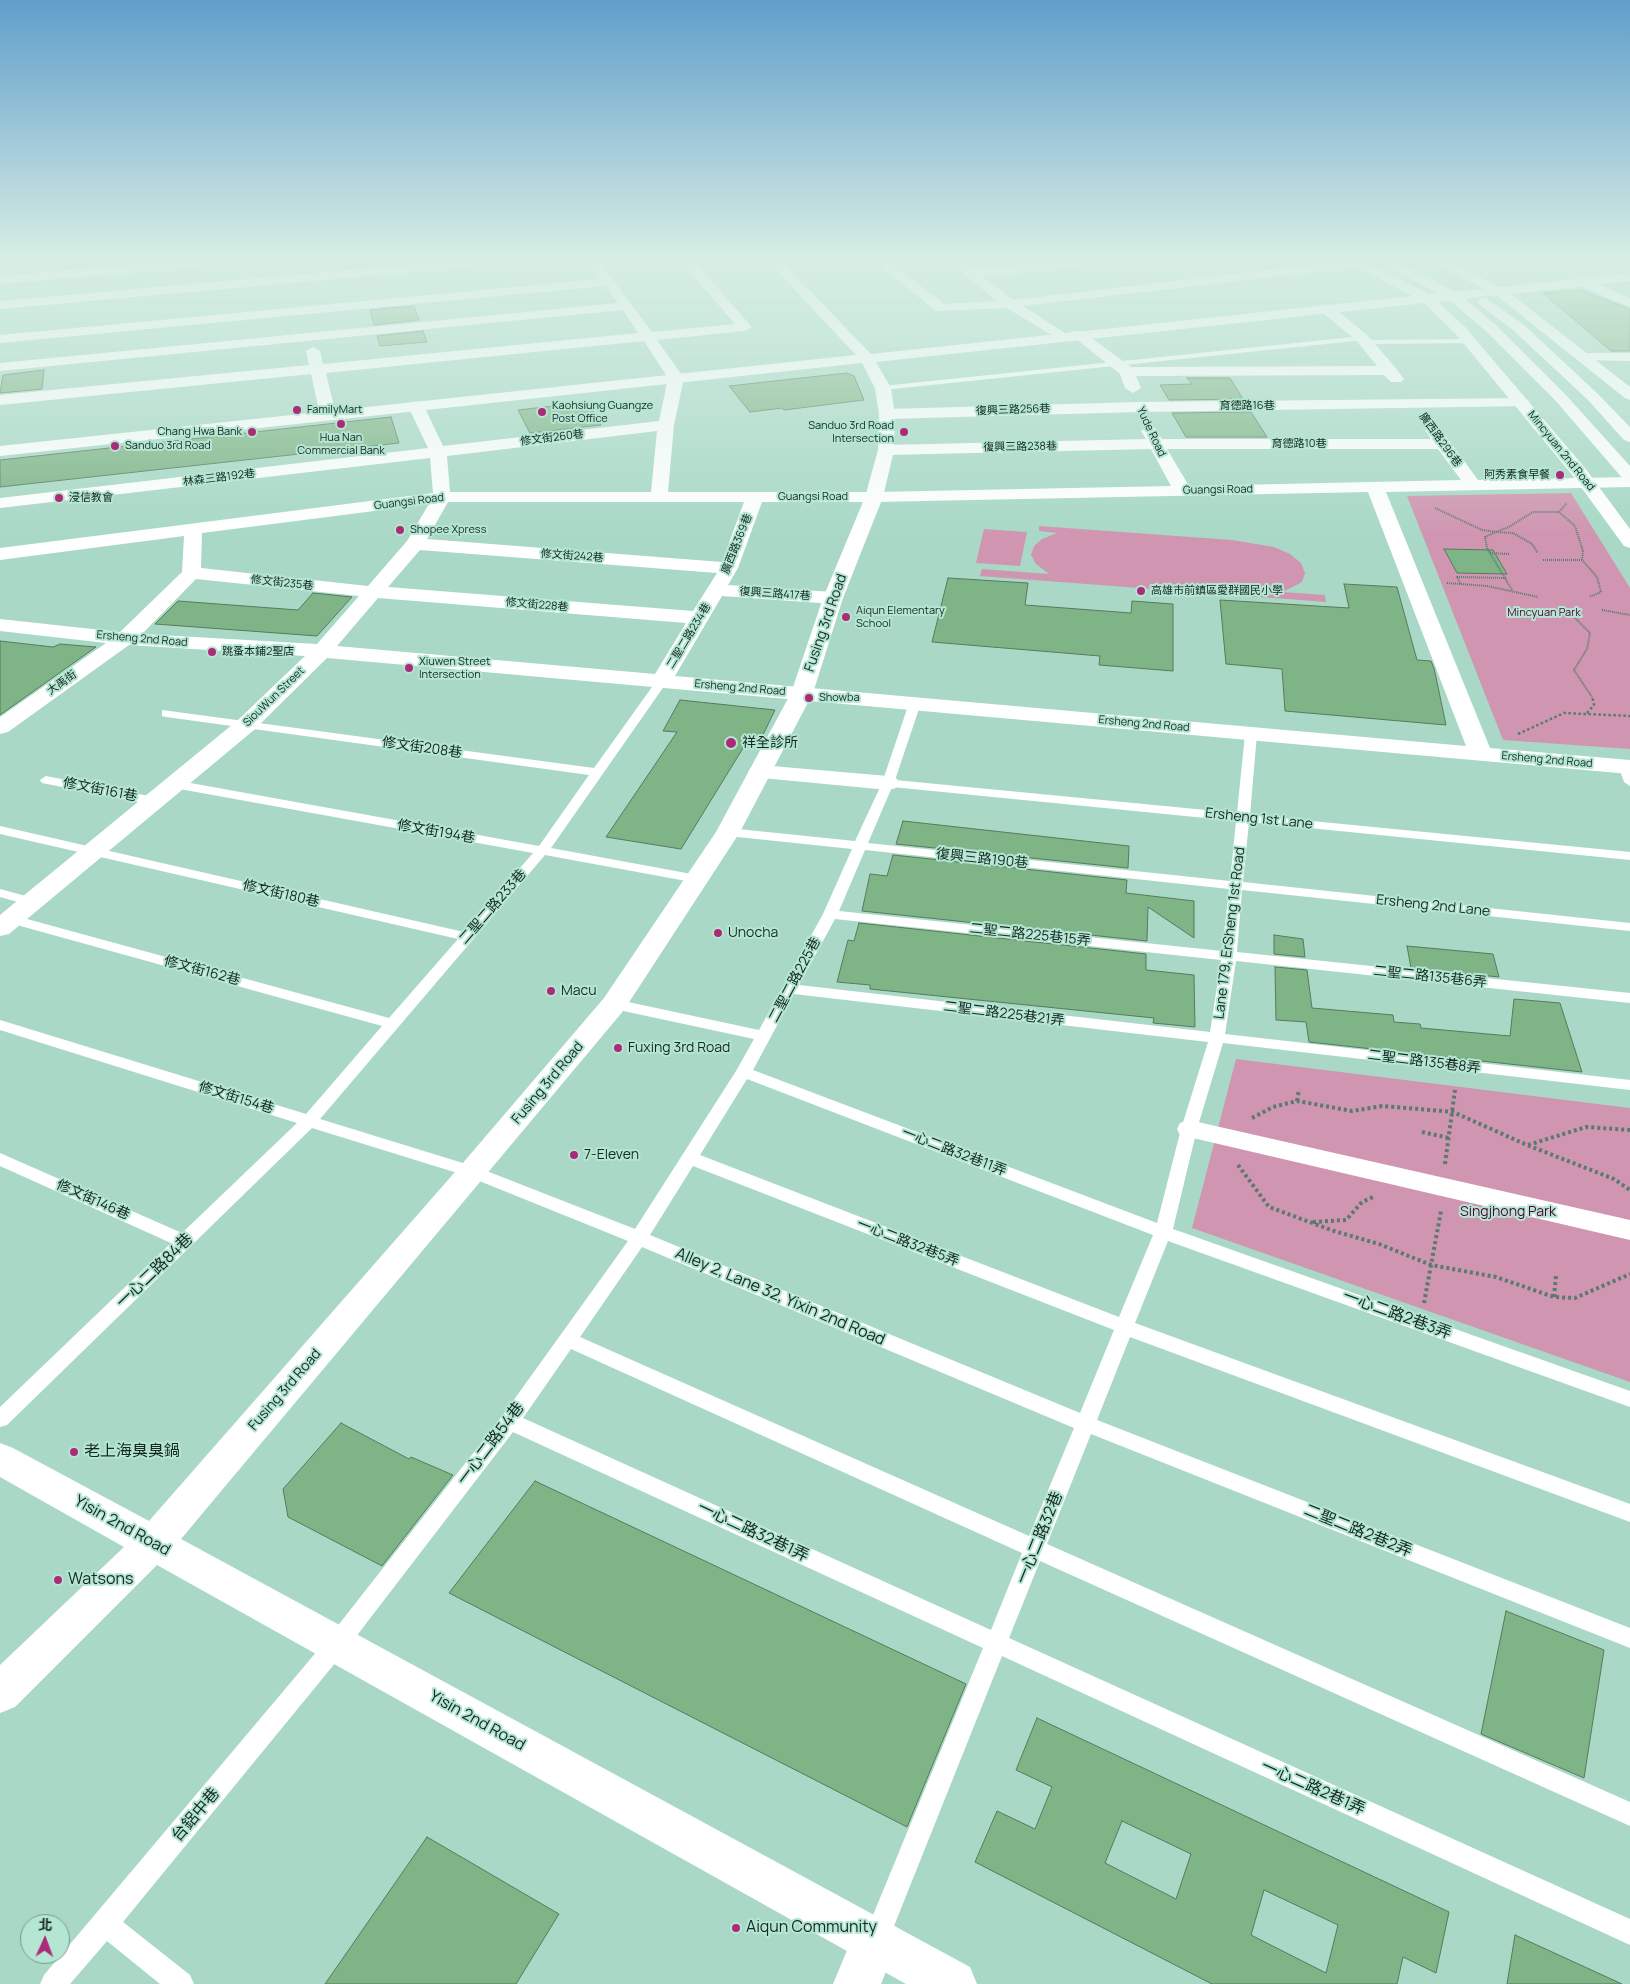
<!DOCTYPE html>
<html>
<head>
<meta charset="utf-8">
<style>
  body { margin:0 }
  #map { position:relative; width:1630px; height:1984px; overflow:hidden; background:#a9d9c6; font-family:Manrope,"Noto Sans TC",sans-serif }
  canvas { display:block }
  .north { position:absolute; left:20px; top:1914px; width:50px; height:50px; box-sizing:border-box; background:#b5e6d3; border:1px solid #759a8c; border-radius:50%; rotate:2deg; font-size:14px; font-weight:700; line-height:20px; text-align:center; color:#152821 }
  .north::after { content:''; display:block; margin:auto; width:18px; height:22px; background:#ac2b78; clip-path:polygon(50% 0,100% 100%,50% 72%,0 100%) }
</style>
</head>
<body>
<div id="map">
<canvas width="1630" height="1984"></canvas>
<div class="north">北</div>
</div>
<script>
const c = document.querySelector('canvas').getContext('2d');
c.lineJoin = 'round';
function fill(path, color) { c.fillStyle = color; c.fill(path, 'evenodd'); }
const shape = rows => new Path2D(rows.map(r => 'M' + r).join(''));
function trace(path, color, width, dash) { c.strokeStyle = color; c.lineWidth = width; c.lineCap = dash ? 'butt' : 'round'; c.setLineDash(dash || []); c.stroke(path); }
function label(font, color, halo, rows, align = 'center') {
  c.font = font + ' Manrope,"Noto Sans TC",sans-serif'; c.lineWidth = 4; c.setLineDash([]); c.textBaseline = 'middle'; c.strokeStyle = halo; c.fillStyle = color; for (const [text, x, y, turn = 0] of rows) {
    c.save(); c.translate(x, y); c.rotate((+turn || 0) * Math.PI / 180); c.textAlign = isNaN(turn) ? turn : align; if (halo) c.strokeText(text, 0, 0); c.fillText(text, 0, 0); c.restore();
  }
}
fill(shape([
  [1571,493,1630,588,1630,749,1503,740,1407,496],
  [1039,526,1232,540,1274,547,1290,554,1301,563,1305,573,1302,582,1283,592,1325,595,1326,602,980,576,982,569,1049,574,1036,564,1031,555,1034,546,1042,539,1057,533,1039,531],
  [984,529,1027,532,1020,566,976,563],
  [1236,1059,1630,1108,1630,1382,1192,1228]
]), '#d095b1');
const building = shape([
  [1580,290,1630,309,1630,351,1611,351,1543,293,1580,290],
  [414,306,419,320,374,325,370,310,414,306],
  [423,331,427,342,380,346,377,336,423,331],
  [44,370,42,389,0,393,3,375,44,370],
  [847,373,854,376,864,400,784,410,782,408,750,412,729,386,847,373],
  [1187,378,1230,378,1243,399,1169,400,1160,385,1192,384,1187,378],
  [588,402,601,425,530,433,518,410,588,402],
  [1251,412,1267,437,1186,437,1172,413,1251,412],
  [391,417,399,443,0,487,0,460,391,417],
  [1444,549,1493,550,1507,574,1457,573,1444,549],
  [948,578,1028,583,1025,605,1131,613,1132,601,1173,604,1173,671,1099,665,1100,656,932,642,948,578],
  [1344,584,1397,587,1417,660,1431,661,1434,668,1446,725,1285,711,1282,669,1226,664,1220,600,1349,608,1344,584],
  [313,593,352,597,317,636,155,624,178,601,298,610,313,593],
  [0,641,53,647,60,644,96,647,0,715,0,641],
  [680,700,775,710,760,741,748,740,681,849,606,837,677,732,663,731,680,700],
  [903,821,1129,846,1128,868,896,844,903,821],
  [893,855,1127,880,1126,893,1194,901,1194,938,1148,907,1147,941,862,911,870,874,887,876,893,855],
  [859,923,1146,954,1146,970,1194,975,1195,1027,1153,1023,1154,1018,870,989,870,985,837,982,848,940,854,941,859,923],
  [1274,935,1303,939,1305,957,1274,954,1274,935],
  [1407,946,1493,954,1499,977,1411,968,1407,946],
  [1275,967,1307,970,1312,1008,1393,1015,1394,1022,1420,1024,1421,1028,1510,1036,1514,999,1560,1003,1582,1072,1309,1042,1306,1022,1276,1020,1275,967],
  [341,1423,409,1459,411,1457,453,1475,382,1566,288,1517,283,1489,341,1423],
  [535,1481,966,1684,907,1827,449,1593,535,1481],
  [1506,1611,1604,1650,1584,1778,1481,1734,1506,1611],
  [1037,1718,1449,1912,1436,1973,1403,1957,1397,1984,1212,1984,975,1862,997,1811,1035,1829,1052,1787,1016,1770,1037,1718],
  [1122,1821,1191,1854,1176,1899,1105,1863,1122,1821],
  [1264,1890,1338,1925,1326,1973,1251,1935,1264,1890],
  [427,1837,559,1914,516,1984,325,1984,427,1837],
  [1515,1935,1622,1984,1507,1984,1515,1935]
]);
fill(building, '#7eb486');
trace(building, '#59795d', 1);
trace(shape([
  [1435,508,1482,530,1496,532,1509,527,1533,512,1559,512,1575,526,1583,551,1582,560,1597,577,1601,592,1589,597],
  [1559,512,1567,503],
  [1490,553,1509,554],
  [1543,560,1582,560],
  [1447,583,1487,586,1538,597],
  [1461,584,1457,577,1506,578],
  [1512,590,1487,548,1485,537,1496,532,1513,533,1532,544,1538,553],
  [1602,610,1630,615],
  [1575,618,1590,633,1587,649,1574,670,1592,697]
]), '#5a7a6e', 2, [1, 1]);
trace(shape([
  [1587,713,1594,705,1592,696],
  [1518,734,1564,713,1630,716]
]), '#5a7a6e', 2.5, [2.5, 2.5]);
trace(shape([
  [1297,1101,1299,1089],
  [1252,1118,1273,1107,1297,1101,1352,1111,1382,1106,1453,1112,1527,1145,1614,1179,1630,1190],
  [1422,1132,1449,1138],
  [1528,1145,1586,1127,1630,1130],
  [1445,1164,1455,1090],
  [1238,1165,1269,1207,1334,1231,1379,1244,1431,1265,1496,1277,1554,1297,1575,1298,1630,1274],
  [1313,1222,1346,1220,1362,1202,1373,1197],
  [1554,1297,1556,1275],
  [1424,1303,1441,1211]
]), '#5a7a6e', 4, [3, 3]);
fill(shape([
  [1362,336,1366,338,1365,340,883,390,879,388,883,386,1362,336],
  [1470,339,1474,341,1473,343,1365,344,1361,342,1365,340,1470,339],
  [661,679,667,682,551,848,697,875,702,876,704,879,702,882,697,883,545,855,320,1119,479,1168,635,1229,736,1071,754,1039,614,1009,606,1004,614,999,759,1030,823,914,852,849,728,836,721,832,728,828,855,841,882,783,909,703,915,699,921,703,895,780,1237,813,1245,734,1251,730,1257,734,1250,815,1630,852,1630,860,1249,822,1243,882,1630,923,1630,931,1242,890,1237,952,1630,993,1630,1003,1236,961,1225,1034,1630,1080,1630,1090,1223,1043,1197,1129,1173,1229,1630,1391,1630,1407,1168,1241,1135,1323,1630,1504,1630,1522,1130,1337,1097,1420,1630,1628,1630,1648,1091,1434,1047,1544,1630,1802,1630,1826,1040,1561,1009,1638,1630,1919,1630,1945,1002,1656,886,1946,877,1950,868,1946,864,1937,983,1648,513,1432,345,1651,123,1922,190,1975,194,1984,160,1984,107,1941,70,1984,40,1984,44,1975,329,1637,503,1415,628,1241,467,1176,312,1128,7,1425,0,1427,0,1407,171,1243,0,1166,0,1153,182,1233,297,1123,0,1030,0,1020,306,1114,382,1026,6,922,4,919,6,916,16,916,389,1018,458,939,0,834,0,826,464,932,533,853,174,788,168,784,174,780,539,846,589,775,166,717,162,716,162,710,594,768,657,680,661,679],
  [892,787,1236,821,1230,881,868,843,892,787],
  [865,850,1229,889,1222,951,839,911,865,850],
  [835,919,1221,960,1210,1032,799,985,835,919],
  [794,994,1208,1042,1181,1129,1157,1223,753,1070,794,994],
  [747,1079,1153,1235,1119,1317,700,1155,747,1079],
  [693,1166,1114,1330,1080,1413,650,1235,693,1166],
  [642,1247,1074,1428,1029,1536,580,1337,642,1247],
  [571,1349,1022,1553,991,1630,523,1418,571,1349],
  [1625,763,1630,765,1630,786,1624,782,1619,767,1625,763],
  [46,776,154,797,160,801,154,805,42,783,40,780,46,776],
  [0,889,37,899,39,902,32,906,0,897,0,889]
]), '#fff');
fill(shape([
  [1189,1120,1630,1220,1630,1240,1180,1135,1177,1129,1180,1123,1189,1120]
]), '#fff');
fill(shape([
  [190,260,239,260,233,264,0,284,0,276,190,260],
  [462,260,510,260,504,264,0,309,0,301,462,260],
  [586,260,598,260,652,332,735,324,680,260,693,260,752,327,745,331,657,340,684,378,674,425,668,492,874,492,1171,486,1151,449,886,455,880,454,878,450,880,446,886,445,1146,439,1141,431,1149,426,1155,428,1162,439,1431,439,1425,430,1433,425,1439,427,1478,480,1630,477,1630,487,1386,492,1490,748,1630,760,1630,774,327,658,254,730,9,934,0,936,0,915,238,720,305,656,129,645,8,732,0,734,0,717,106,643,0,631,0,619,120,632,182,572,184,536,0,560,0,548,433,493,430,458,0,508,0,498,428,448,408,406,416,401,424,406,443,446,659,421,668,378,644,341,326,373,336,415,328,420,320,415,311,374,0,405,0,395,309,365,306,351,313,347,320,351,323,364,638,333,623,310,0,371,0,363,618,303,605,286,0,343,0,335,600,279,586,260],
  [657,431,651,492,450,492,447,456,657,431],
  [1167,449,1438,449,1461,480,1189,486,1167,449],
  [1368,492,1466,746,675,676,722,596,833,604,840,602,843,598,840,594,833,592,728,585,738,568,762,502,874,502,1368,492],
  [448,502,744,502,722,562,427,539,448,502],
  [429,504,407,541,368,586,201,568,202,533,429,504],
  [420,550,717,573,693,611,388,587,420,550],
  [196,579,359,596,317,644,142,634,196,579],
  [378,598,686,623,655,674,337,646,378,598],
  [873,260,887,260,944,304,997,301,947,260,961,260,973,269,1070,260,1116,260,1110,264,982,276,1013,300,1352,260,1361,260,1364,263,1358,267,1023,306,1065,333,1067,336,1065,339,1060,340,1007,308,936,311,873,260],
  [1582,278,1630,298,1630,307,1577,285,1575,282,1582,278],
  [1327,305,1332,306,1367,335,1395,367,1404,379,1401,382,1391,382,1384,375,1136,376,1141,388,1133,393,1125,388,1120,374,1070,334,1072,331,1082,331,1131,367,1377,366,1357,341,1322,312,1320,309,1322,306,1327,305],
  [1584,353,1630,353,1630,361,1579,360,1577,357,1579,354,1584,353],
  [1522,398,1528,400,1530,403,1528,406,1139,412,887,419,879,414,887,409,1139,402,1522,398],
  [760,765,888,776,896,778,900,783,896,788,888,790,752,777,748,772,752,767,760,765],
  [875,1918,892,1924,898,1941,881,1984,833,1984,858,1924,875,1918]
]), '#fff');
fill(shape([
  [767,260,780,260,871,354,1412,296,1346,260,1362,260,1429,294,1484,289,1428,260,1444,260,1501,287,1630,273,1630,281,1511,294,1630,387,1630,400,1625,398,1496,295,1438,302,1465,327,1585,468,1630,529,1630,548,1624,546,1573,476,1455,333,1424,303,876,362,891,388,895,414,894,450,883,497,843,598,813,693,740,832,624,1010,181,1539,970,1967,977,1984,906,1984,157,1565,15,1707,0,1713,0,1665,124,1547,0,1477,0,1443,13,1448,149,1521,462,1164,604,998,716,832,791,693,823,598,865,497,878,450,879,414,875,388,862,363,0,456,0,446,856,355,767,260]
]), '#fff');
fill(shape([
  [1377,260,1393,260,1458,293,1497,326,1565,394,1630,466,1630,481,1624,480,1555,400,1487,332,1448,299,1377,260],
  [1485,298,1523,324,1598,394,1630,427,1630,442,1624,440,1588,400,1513,330,1480,305,1478,302,1480,299,1485,298]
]), '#fff');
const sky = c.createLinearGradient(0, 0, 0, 538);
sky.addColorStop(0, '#609eca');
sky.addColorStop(0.48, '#d8eee5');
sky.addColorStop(1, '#d8eee500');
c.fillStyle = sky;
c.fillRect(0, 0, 1630, 538);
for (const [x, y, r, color] of [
  [297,410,5,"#ac2b78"],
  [542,412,5,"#ac2b78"],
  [341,424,5,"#ac2b78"],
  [252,432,5,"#ac2b78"],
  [904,432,5,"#ac2b78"],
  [115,446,5,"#ac2b78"],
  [1560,475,5,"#ac2b78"],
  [59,498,5,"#ac2b78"],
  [400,530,5,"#ac2b78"],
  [1141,591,5,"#ac2b78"],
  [846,617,5,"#ac2b78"],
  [212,652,5,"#ac2b78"],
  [409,668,5,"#ac2b78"],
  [809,698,5,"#ac2b78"],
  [731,743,6,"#ac2b78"],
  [718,933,5,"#ac2b78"],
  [551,991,5,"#ac2b78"],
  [618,1048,5,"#ac2b78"],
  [574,1155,5,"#ac2b78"],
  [74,1452,5,"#ac2b78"],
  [58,1580,5,"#ac2b78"],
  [736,1928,5,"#ac2b78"]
]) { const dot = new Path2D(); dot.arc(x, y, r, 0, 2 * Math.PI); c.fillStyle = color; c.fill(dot); trace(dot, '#b5e6d3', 2); }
label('11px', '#152821', '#b5e6d3', [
  ["Kaohsiung Guangze",552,406],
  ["Post Office",552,419],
  ["FamilyMart",307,410],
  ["Sanduo 3rd Road",894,426,"right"],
  ["Intersection",894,439,"right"],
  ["Chang Hwa Bank",242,432,"right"],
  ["Hua Nan",341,438,"center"],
  ["Commercial Bank",341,451,"center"],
  ["Sanduo 3rd Road",125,446],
  ["阿秀素食早餐",1550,475,"right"],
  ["浸信教會",69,498],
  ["Shopee Xpress",410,530],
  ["高雄市前鎮區愛群國民小學",1151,591],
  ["Aiqun Elementary",856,611],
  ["School",856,624],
  ["跳蚤本鋪2聖店",222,652],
  ["Xiuwen Street",419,662],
  ["Intersection",419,675],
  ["Showba",819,698]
], 'left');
label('11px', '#152821', '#b5e6d3', [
  ["育德路16巷",1247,406],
  ["復興三路256巷",1013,410,-2],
  ["Yude Road",1151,432,65],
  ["修文街260巷",552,438,-7],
  ["廣西路296巷",1440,440,54],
  ["育德路10巷",1299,444],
  ["復興三路238巷",1020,447,-1],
  ["Mincyuan 2nd Road",1561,451,51],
  ["林森三路192巷",219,478,-7],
  ["Guangsi Road",1218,490,-1],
  ["Guangsi Road",813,497],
  ["Guangsi Road",409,502,-7],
  ["廣西路369巷",737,544,-68],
  ["修文街242巷",572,556,4],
  ["修文街235巷",282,583,6],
  ["復興三路417巷",775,594,4],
  ["修文街228巷",537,605,5],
  ["二聖二路234巷",689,636,-59],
  ["Ersheng 2nd Road",142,639,5],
  ["大禹街",62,683,-35],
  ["Ersheng 2nd Road",740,688,5],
  ["SiouWun Street",274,697,-44],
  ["Ersheng 2nd Road",1144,724,5],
  ["Ersheng 2nd Road",1547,760,5]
]);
label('11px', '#520535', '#b5e6d3', [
  ["Mincyuan Park",1544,613]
]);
label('14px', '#152821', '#b5e6d3', [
  ["Fusing 3rd Road",826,623,-71],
  ["修文街208巷",422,748,8],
  ["修文街161巷",100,790,11],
  ["Ersheng 1st Lane",1259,819,6],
  ["修文街194巷",436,832,10],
  ["復興三路190巷",982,859,6],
  ["修文街180巷",281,894,13],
  ["Ersheng 2nd Lane",1433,906,6],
  ["二聖二路233巷",493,907,-49],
  ["Lane 179, ErSheng 1st Road",1230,933,-83],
  ["二聖二路225巷15弄",1030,935,6],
  ["修文街162巷",202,971,15],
  ["二聖二路135巷6弄",1430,977,6],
  ["二聖二路225巷",795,980,-62],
  ["二聖二路225巷21弄",1004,1014,7],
  ["二聖二路135巷8弄",1424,1062,7],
  ["Fusing 3rd Road",548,1083,-50],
  ["修文街154巷",236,1098,17],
  ["一心二路32巷11弄",954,1152,21],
  ["修文街146巷",93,1200,24],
  ["一心二路32巷5弄",908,1243,21],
  ["Fusing 3rd Road",285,1390,-49]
]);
label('14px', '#152821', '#b5e6d3', [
  ["祥全診所",742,743],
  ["Unocha",728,933],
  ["Macu",561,991],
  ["Fuxing 3rd Road",628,1048],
  ["7-Eleven",584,1155]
], 'left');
label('14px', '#520535', '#b5e6d3', [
  ["Singjhong Park",1508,1212]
]);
label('16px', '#152821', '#b5e6d3', [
  ["一心二路84巷",155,1271,-44],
  ["Alley 2, Lane 32, Yixin 2nd Road",780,1297,23],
  ["一心二路2巷3弄",1397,1315,20],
  ["一心二路54巷",491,1444,-53],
  ["Yisin 2nd Road",122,1526,29],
  ["二聖二路2巷2弄",1358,1531,22],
  ["一心二路32巷1弄",753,1532,25],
  ["一心二路32巷",1040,1538,-68],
  ["Yisin 2nd Road",477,1721,29],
  ["一心二路2巷1弄",1313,1788,24],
  ["台鋁中巷",196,1815,-50]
]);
label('16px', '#152821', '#b5e6d3', [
  ["老上海臭臭鍋",84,1452],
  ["Watsons",68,1580],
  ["Aiqun Community",746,1928]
], 'left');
</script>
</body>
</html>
